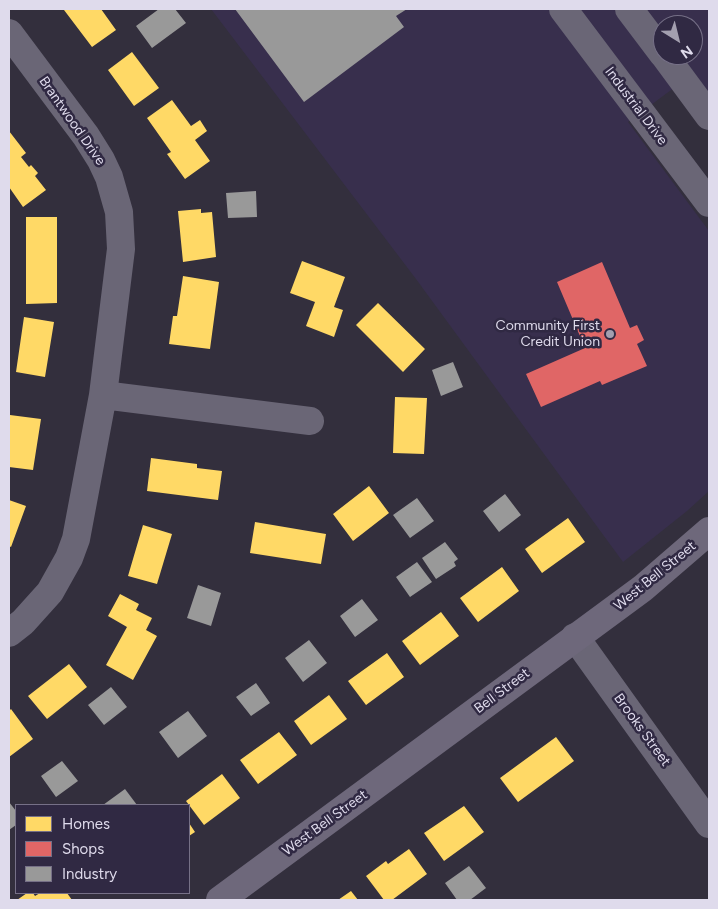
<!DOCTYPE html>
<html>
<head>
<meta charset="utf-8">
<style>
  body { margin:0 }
  #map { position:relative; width:718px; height:909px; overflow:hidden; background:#332f3d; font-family:Figtree,sans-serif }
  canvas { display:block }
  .frame { position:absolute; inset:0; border:10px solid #dfdbec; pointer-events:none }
  .legend { position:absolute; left:15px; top:804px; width:175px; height:90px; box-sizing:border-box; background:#302943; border:1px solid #767087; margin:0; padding:6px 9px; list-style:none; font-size:15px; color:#dfdbec }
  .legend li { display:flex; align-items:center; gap:10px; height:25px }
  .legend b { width:25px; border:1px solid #767087 }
  .north { position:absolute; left:653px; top:15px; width:50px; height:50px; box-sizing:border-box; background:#302943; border:1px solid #767087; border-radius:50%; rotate:144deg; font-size:14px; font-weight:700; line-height:20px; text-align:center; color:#dfdbec }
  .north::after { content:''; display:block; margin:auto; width:18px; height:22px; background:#a39faf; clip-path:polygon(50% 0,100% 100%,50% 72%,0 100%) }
</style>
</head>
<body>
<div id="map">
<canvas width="718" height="909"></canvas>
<div class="frame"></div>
<ul class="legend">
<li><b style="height:14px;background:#ffd966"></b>Homes</li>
<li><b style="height:14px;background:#e06666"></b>Shops</li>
<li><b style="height:14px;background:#999"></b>Industry</li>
</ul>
<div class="north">N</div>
</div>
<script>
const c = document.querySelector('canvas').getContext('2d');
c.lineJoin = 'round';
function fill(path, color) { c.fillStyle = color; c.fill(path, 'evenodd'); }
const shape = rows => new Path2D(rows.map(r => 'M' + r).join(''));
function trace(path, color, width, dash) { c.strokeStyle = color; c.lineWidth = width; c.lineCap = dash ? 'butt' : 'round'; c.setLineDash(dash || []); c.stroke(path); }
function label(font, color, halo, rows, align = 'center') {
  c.font = font + ' Figtree,sans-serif'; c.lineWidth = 5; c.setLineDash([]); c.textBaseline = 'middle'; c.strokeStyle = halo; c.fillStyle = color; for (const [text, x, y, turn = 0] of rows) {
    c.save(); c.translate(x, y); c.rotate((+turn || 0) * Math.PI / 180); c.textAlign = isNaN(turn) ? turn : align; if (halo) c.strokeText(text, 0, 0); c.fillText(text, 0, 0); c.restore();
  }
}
fill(shape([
  [211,9,709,9,709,94,694,73,628,122,709,231,709,491,687,511,623,562,416,279],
  [663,25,693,25,693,55,663,55]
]), '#382f4d');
fill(shape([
  [66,9,101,9,116,30,92,47,64,10],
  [132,52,159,88,134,106,108,70],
  [172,100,191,126,200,120,207,131,195,140,210,161,185,179,167,154,171,152,147,118],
  [9,131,26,153,21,157,29,167,31,165,38,173,35,176,46,190,23,207,9,187],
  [201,209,201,213,212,212,216,257,183,262,178,211],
  [26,217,57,217,57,303,26,304],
  [302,261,345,277,334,307,343,310,334,337,306,326,315,302,290,293],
  [183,276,219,282,210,349,169,344,173,316,177,316],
  [378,303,425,349,403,372,356,325],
  [24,317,54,322,45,377,16,372],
  [395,397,427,398,424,454,393,453],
  [10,415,41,419,33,470,9,467],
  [151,458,197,464,197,468,222,471,218,500,147,491],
  [369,486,389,513,353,541,333,514],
  [9,500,26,506,11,547,9,546],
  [568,518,585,542,542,573,525,549],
  [255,522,326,534,321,564,250,553],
  [143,525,172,534,157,584,128,576],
  [502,567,519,591,478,622,460,598],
  [120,594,139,604,136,610,152,618,146,630,157,636,133,680,106,665,127,627,108,616],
  [441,612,459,636,420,665,402,641],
  [387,653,404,677,366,705,348,681],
  [69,664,87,687,47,719,28,696],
  [329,695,347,719,311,745,294,721],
  [11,709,33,739,9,757,9,711],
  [279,732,297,755,258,784,240,760],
  [556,737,574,761,518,802,500,778],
  [222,774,240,798,204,825,186,801],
  [464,806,484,832,444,861,424,833],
  [189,823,195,832,189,836],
  [409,849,427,874,392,900,384,900,366,876,386,861,388,864],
  [351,891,358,900,338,900],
  [27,893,33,893,35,896,40,893,67,893,72,900,17,900]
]), '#ffd966');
fill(shape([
  [602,262,630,328,637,325,644,340,637,344,647,366,602,385,600,381,541,407,526,374,585,348,557,282]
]), '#e06666');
fill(shape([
  [159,9,175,9,186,23,152,48,136,26],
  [235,9,407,9,396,16,404,27,304,102],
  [256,191,257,217,228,218,226,193],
  [453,362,463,387,441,396,432,370],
  [505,494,521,515,499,532,483,511],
  [417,498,434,521,410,538,393,515],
  [445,542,458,559,454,562,456,566,436,579,422,558],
  [417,562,432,582,410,597,396,577],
  [198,585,221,593,211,626,187,618],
  [362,599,378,620,355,637,340,616],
  [309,640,327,663,303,682,285,658],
  [256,683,270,703,251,716,236,697],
  [111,687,127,707,104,725,88,705],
  [188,711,207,736,178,758,159,732],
  [62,761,78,781,56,797,41,776],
  [125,789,137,805,103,805],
  [9,802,16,811,16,825,9,830],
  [469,866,486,888,470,900,457,900,445,883]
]), '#999');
trace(shape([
  [563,9,709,203],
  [629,9,663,54],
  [9,33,86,136,101,160,109,177,119,212,121,249,103,395,76,539,69,558,50,592,23,622,9,633],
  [664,55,709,116],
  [103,395,310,421]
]), '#6a6676', 28);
trace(shape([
  [575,637,709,824]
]), '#6a6676', 28);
trace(shape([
  [220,900,643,588,709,531]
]), '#6e687b', 28);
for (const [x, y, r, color] of [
  [610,334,5,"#a39faf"]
]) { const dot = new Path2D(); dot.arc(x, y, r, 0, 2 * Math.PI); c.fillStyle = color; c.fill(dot); trace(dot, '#302943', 2); }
label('14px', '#dfdbec', '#302943', [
  ["Industrial Drive",636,106,53],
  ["Brantwood Drive",72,121,55],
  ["West Bell Street",655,576,-39],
  ["Bell Street",502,691,-37],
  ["Brooks Street",642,730,54],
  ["West Bell Street",325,823,-36]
]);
label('14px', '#dfdbec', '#302943', [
  ["Community First",600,326],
  ["Credit Union",600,342]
], 'right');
</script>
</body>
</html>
